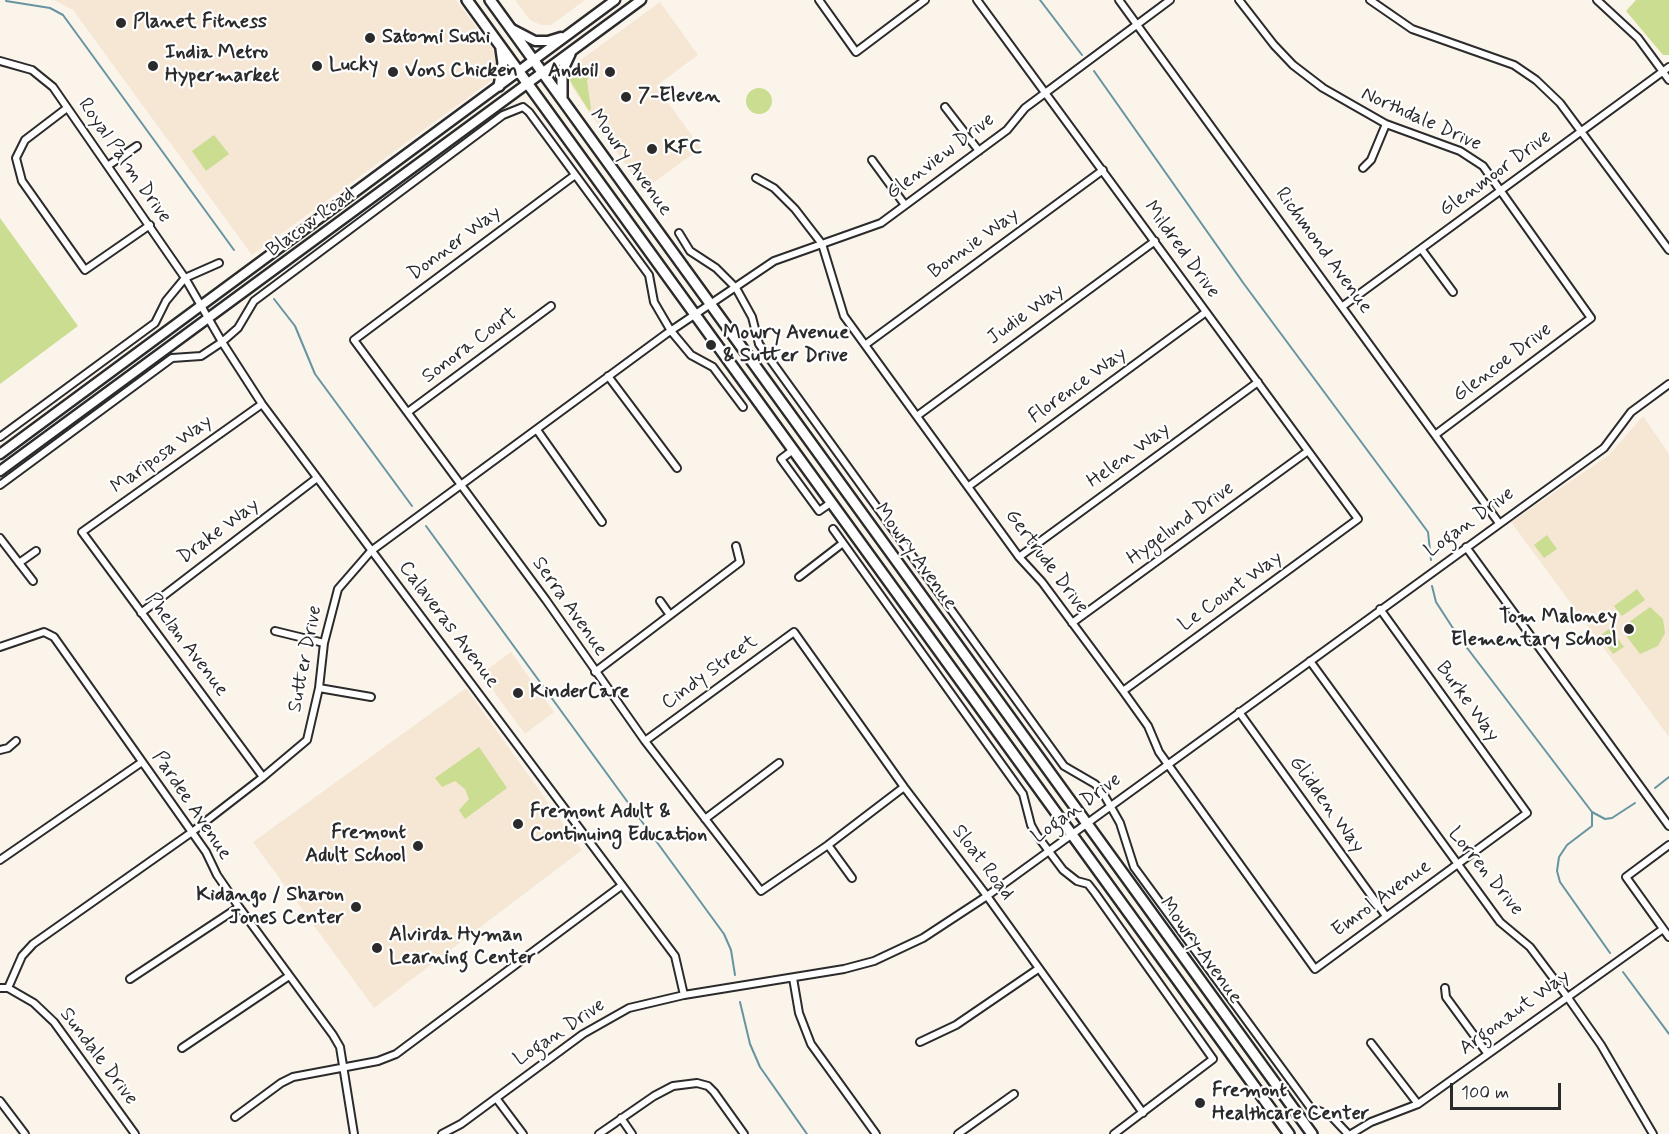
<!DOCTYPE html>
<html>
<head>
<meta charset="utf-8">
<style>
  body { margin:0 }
  #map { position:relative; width:1669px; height:1134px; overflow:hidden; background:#fbf4eb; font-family:Mynerve,sans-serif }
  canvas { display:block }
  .scale { position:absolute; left:1450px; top:1083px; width:111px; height:27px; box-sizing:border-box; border:3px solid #2b2b2b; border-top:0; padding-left:8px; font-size:18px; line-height:21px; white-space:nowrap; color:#2b2b2b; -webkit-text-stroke:4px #fff; paint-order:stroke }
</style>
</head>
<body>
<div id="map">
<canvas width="1669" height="1134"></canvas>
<div class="scale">100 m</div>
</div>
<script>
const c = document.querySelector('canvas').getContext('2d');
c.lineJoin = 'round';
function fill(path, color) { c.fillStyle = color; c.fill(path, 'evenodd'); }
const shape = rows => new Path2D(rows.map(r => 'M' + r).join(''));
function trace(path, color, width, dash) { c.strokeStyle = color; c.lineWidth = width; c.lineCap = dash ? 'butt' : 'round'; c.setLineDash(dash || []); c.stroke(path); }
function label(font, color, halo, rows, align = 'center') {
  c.font = font + ' Mynerve,sans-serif'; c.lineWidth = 4.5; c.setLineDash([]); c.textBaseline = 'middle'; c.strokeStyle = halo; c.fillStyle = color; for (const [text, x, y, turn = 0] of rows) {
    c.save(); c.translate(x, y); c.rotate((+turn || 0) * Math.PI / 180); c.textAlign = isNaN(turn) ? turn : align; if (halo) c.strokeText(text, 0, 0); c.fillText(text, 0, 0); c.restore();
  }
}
fill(shape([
  [54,0,456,0,493,49,496,62,492,80,252,255,73,10],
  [515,0,585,0,551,25,541,25,530,20],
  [660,2,698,55,656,86,701,148,643,190,572,87,569,75,578,62],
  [1643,416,1669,454,1669,737,1511,522,1609,455],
  [511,652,554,712,525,734,481,674],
  [466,688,582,850,374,1008,253,842]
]), '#f6e7d4');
fill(shape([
  [1636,0,1669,0,1669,55,1663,55,1626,11],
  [578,62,591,74,587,80,591,109,589,111,569,79,570,71],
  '746 101a13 13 0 1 1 26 0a13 13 0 1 1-26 0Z',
  [214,135,229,154,206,171,192,151],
  [0,218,78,326,0,384],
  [1547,535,1557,549,1544,558,1534,545],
  [1637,589,1645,600,1622,616,1614,606],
  [1650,607,1663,619,1665,633,1658,646,1640,654,1624,633,1625,625],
  [1610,628,1624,647,1613,654,1600,636],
  [479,747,507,788,465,819,459,810,469,799,465,789,455,781,442,787,435,778]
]), '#cadd91');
trace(shape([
  [1040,0,1082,55],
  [6,1,50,8,63,15,234,250],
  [1094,71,1244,284,1428,532,1431,560],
  [274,299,295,326,315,374,412,506],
  [426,526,724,934,731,950,735,975],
  [1432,586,1436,602,1458,636,1592,812,1605,819,1612,818,1635,803],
  [1655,788,1669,777],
  [1592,812,1592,826,1567,845,1559,857,1557,871,1560,882,1610,953],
  [1623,972,1669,1034],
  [740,1002,750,1044,760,1067,807,1134]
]), '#6694a1', 2);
const minor = shape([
  [819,0,856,52,925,0],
  [977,0,1358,519,1123,691],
  [1119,0,1499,523],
  [1239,0,1274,45,1293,65,1323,88,1386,124,1460,151,1483,166,1591,318,1435,435],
  [1370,0,1412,29,1514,65,1536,80,1560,103,1669,250],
  [1597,0,1638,38,1669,80],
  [0,61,32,70,53,87,185,278,222,342,262,404,675,956,684,995],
  [945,107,979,151],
  [67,108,25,140,16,158,22,181,85,270,150,225],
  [872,160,905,205],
  [109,165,137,146],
  [1363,168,1371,160,1386,124],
  [575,175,354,340,546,600,645,741,761,891,828,845,904,787],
  [756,178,774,188,795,209,822,244,844,316,1019,557,1042,582,1123,691,1148,726,1159,752,1315,969,1527,813,1380,609],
  [679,233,690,251,716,268,736,288,752,317,759,344,1064,766,1095,784,1103,793,1120,823,1134,867,1310,1107,1331,1116,1348,1134],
  [1422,250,1453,292],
  [1343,306,1669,67],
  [865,345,1103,170],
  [608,376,677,468],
  [262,404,82,532,263,777],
  [408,412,551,306],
  [917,416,1155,241],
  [537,430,602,522],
  [0,437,155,323,166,301,185,278,219,263],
  [793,450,781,459,819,511,832,502],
  [0,485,172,358,201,356,222,342,238,328,254,301,503,115,523,107,529,112,649,275,654,302,671,331,691,355,713,367,743,407],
  [969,486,1206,312],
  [833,529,1023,794,1031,825,1036,834,1063,870,1077,881,1088,884,1095,893,1213,1059,1114,1134],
  [0,538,33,581],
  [1466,547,1669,826],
  [1019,557,1258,382],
  [19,563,36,551],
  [799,577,843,543],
  [660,601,670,615],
  [141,613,317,478],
  [1072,623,1308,451],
  [275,631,324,643],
  [0,647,44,632,54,637,206,852,217,875,239,907,333,1035,340,1047,354,1134],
  [1310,661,1500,922,1530,947,1566,995,1601,1045,1653,1134],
  [595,672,740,562,736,546],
  [319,688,371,697],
  [1239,712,1386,916],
  [645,741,794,632,904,787,987,896,1143,1113],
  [0,750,8,748,16,741],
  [705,819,779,763],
  [828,845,852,878],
  [1669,845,1626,877,1669,937],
  [0,860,142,762],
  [793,978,799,1013,811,1044,876,1134],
  [130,979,239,907],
  [0,988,8,988,34,1003,54,1022,135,1134],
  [8,988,22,956,33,944,192,832,263,777,307,740,319,688,324,643,338,589,371,551,666,334,774,261,881,223,1007,130,1025,108,1170,0],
  [1445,988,1446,997,1487,1053],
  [920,1042,956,1025,1038,969],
  [1371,1043,1418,1104],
  [182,1048,289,976],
  [496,1098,523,1134],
  [0,1101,25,1134],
  [235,1117,281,1083,293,1077,378,1061,396,1054,621,886],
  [621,1118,632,1134],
  [442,1134,461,1124,583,1034,629,1008,684,995,844,969,874,961,923,938,987,896,1604,448,1631,412,1669,384],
  [599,1134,654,1096,673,1086,697,1083,708,1086,714,1092,744,1134],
  [958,1134,1014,1094],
  [1351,1134,1371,1122,1418,1104,1663,929]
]);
const secondary = shape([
  [512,29,535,41,548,41,561,37],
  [0,454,615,0],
  [0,471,641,0]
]);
const primary = shape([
  [467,0,1289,1134],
  [490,0,1312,1134],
  [499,86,503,63,501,49],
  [562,97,562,71,570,54]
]);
trace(minor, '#2b2b2b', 10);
trace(secondary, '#2b2b2b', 13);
trace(primary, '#2b2b2b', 14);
trace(minor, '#fff', 6);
trace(secondary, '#fff', 8);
trace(primary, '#fff', 9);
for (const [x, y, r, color] of [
  [121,23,6,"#2b2b2b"],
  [370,38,6,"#2b2b2b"],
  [153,66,6,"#2b2b2b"],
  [317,66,6,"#2b2b2b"],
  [393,72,6,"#2b2b2b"],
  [610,72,6,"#2b2b2b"],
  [626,97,6,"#2b2b2b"],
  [652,149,6,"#2b2b2b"],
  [711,345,6,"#2b2b2b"],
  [1629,629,6,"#2b2b2b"],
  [518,693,6,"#2b2b2b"],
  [518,824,6,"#2b2b2b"],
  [418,846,6,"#2b2b2b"],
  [356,907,6,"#2b2b2b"],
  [377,948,6,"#2b2b2b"],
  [1200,1103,6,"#2b2b2b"]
]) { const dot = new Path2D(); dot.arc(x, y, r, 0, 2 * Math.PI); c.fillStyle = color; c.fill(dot); trace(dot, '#fff', 2); }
label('bold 20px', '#2b2b2b', '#fff', [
  ["Planet Fitness",133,23],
  ["Satomi Sushi",382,38],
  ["India Metro",165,54],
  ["Hypermarket",165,77],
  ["Lucky",329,66],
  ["Vons Chicken",405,72],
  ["Andoil",598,72,"right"],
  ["7-Eleven",638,97],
  ["KFC",664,149],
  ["Mowry Avenue",723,334],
  ["& Sutter Drive",723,357],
  ["Tom Maloney",1617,618,"right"],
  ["Elementary School",1617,641,"right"],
  ["KinderCare",530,693],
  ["Fremont Adult &",530,813],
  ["Continuing Education",530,836],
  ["Fremont",406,834,"right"],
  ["Adult School",406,857,"right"],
  ["Kidango / Sharon",344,896,"right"],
  ["Jones Center",344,919,"right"],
  ["Alvirda Hyman",389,936],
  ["Learning Center",389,959],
  ["Fremont",1212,1092],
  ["Healthcare Center",1212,1115]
], 'left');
label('20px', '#2b2b2b', '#fff', [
  ["Northdale Drive",1421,120,24],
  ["Glenview Drive",941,157,-37],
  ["Royal Palm Drive",124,161,55],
  ["Mowry Avenue",630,163,54],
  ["Glenmoor Drive",1496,174,-36],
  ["Blacow Road",311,223,-36],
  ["Donner Way",455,244,-37],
  ["Bonnie Way",974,244,-36],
  ["Mildred Drive",1181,250,54],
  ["Richmond Avenue",1323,251,54],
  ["Judie Way",1026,315,-36],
  ["Sonora Court",470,346,-37],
  ["Glencoe Drive",1503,363,-37],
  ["Florence Way",1078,386,-36],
  ["Mariposa Way",162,455,-36],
  ["Helen Way",1129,456,-36],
  ["Logan Drive",1470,523,-36],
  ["Hygelund Drive",1181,524,-36],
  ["Drake Way",219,532,-37],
  ["Mowry Avenue",915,557,54],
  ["Gertrude Drive",1046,562,53],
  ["Le Count Way",1231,592,-36],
  ["Serra Avenue",569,607,55],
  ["Calaveras Avenue",448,625,53],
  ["Phelan Avenue",186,645,53],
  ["Sutter Drive",306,659,-79],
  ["Cindy Street",710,673,-36],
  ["Burke Way",1467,702,54],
  ["Glidden Way",1326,805,54],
  ["Pardee Avenue",191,806,56],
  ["Logan Drive",1077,809,-36],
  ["Sloat Road",982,863,53],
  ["Lorren Drive",1485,872,51],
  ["Emrol Avenue",1382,899,-36],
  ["Mowry Avenue",1200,951,54],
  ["Argonaut Way",1515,1013,-36],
  ["Logan Drive",560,1033,-34],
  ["Sundale Drive",98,1057,53]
]);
</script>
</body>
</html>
